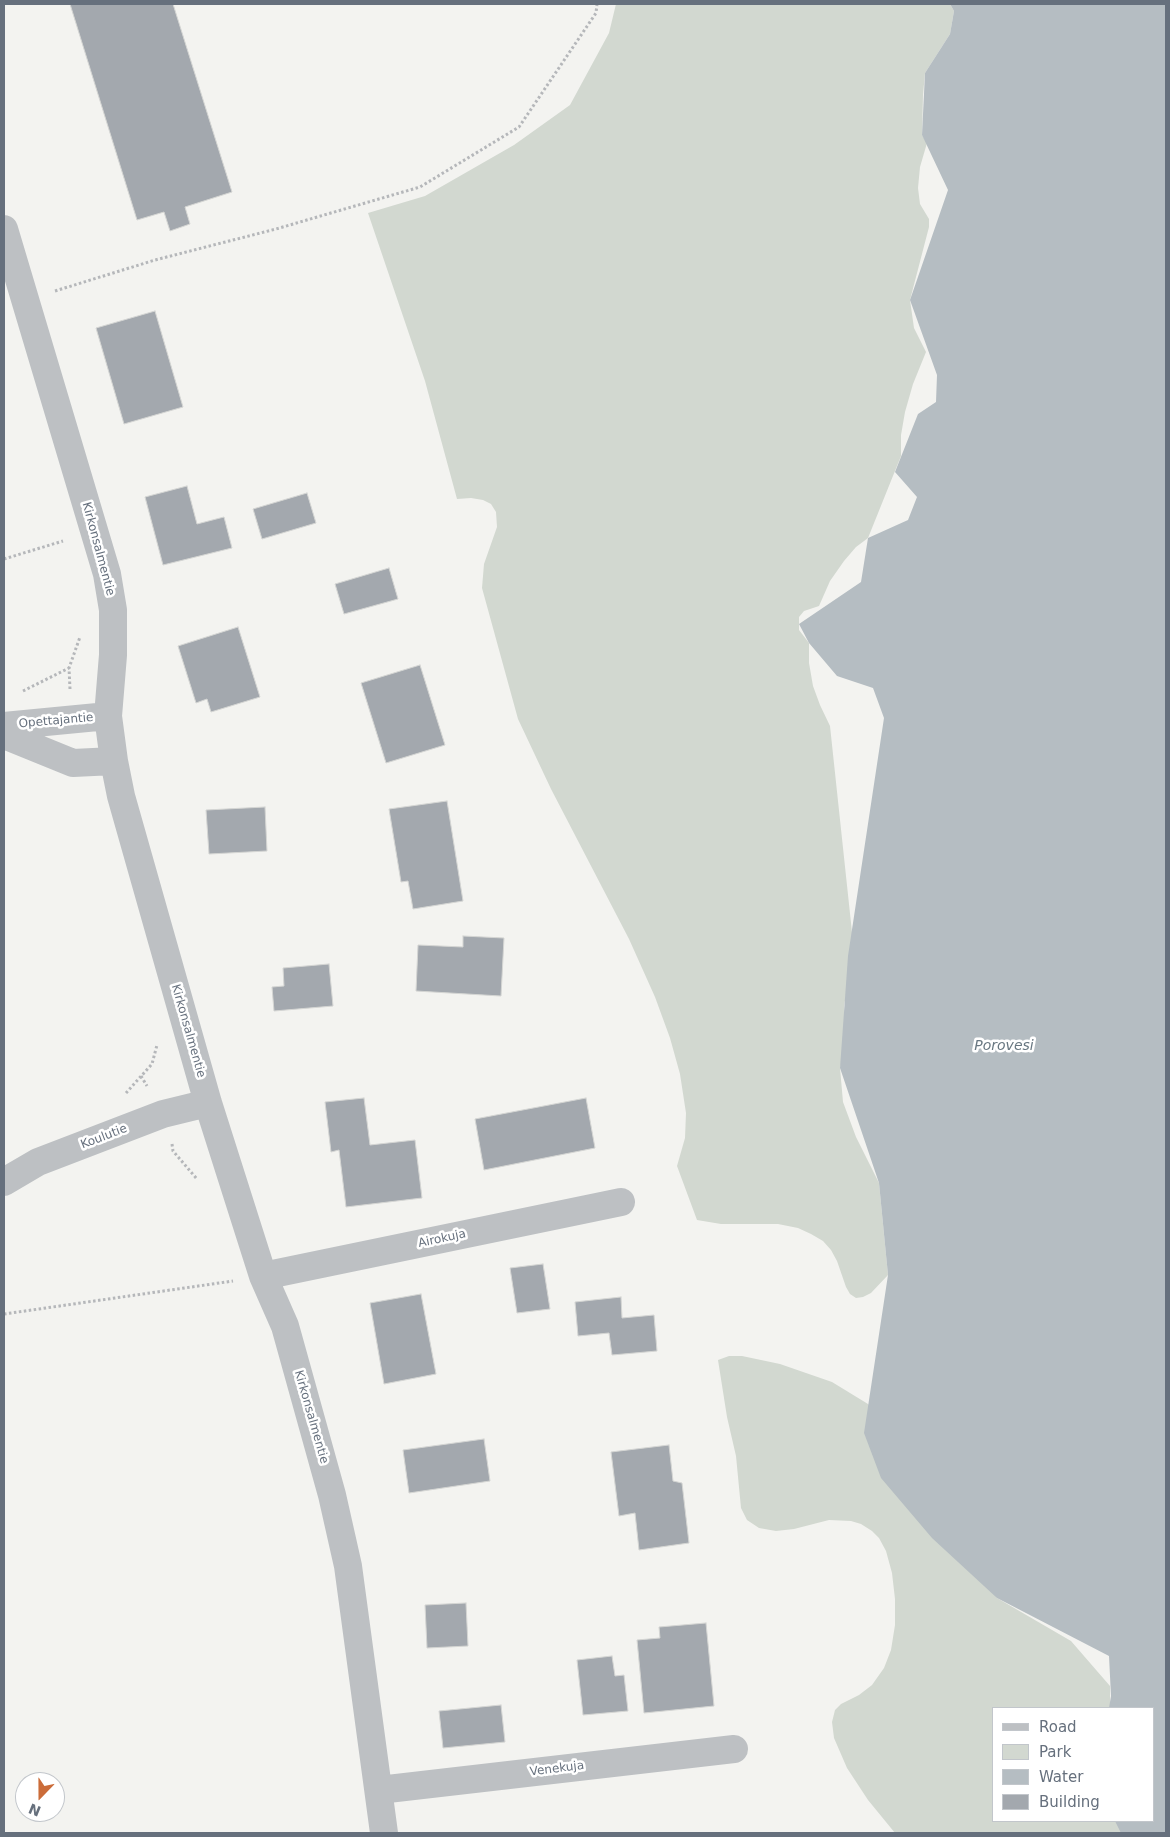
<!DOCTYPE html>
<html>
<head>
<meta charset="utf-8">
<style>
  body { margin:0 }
  #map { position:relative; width:1170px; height:1837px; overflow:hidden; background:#f3f3f0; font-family:"DejaVu Sans",sans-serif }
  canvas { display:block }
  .frame { position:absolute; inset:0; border:5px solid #66707d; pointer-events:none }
  .legend { position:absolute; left:992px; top:1707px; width:162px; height:115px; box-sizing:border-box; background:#fff; border:1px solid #c2c6cb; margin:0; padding:6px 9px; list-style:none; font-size:15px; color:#66707d }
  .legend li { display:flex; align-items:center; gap:10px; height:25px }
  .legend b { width:25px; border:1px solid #c2c6cb }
  .north { position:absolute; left:15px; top:1772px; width:50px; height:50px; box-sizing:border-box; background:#fff; border:1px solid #c2c6cb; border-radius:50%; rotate:202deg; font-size:14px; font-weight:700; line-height:20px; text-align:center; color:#66707d }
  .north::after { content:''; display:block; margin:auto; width:18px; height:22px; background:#cb6c39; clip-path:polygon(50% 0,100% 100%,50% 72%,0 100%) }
</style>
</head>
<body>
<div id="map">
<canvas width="1170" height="1837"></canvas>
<div class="frame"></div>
<ul class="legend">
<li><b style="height:6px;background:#bdc0c3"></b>Road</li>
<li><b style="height:14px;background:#d2d8d0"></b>Park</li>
<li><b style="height:14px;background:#b5bdc2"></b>Water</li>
<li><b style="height:14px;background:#a3a8ae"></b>Building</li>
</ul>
<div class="north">N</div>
</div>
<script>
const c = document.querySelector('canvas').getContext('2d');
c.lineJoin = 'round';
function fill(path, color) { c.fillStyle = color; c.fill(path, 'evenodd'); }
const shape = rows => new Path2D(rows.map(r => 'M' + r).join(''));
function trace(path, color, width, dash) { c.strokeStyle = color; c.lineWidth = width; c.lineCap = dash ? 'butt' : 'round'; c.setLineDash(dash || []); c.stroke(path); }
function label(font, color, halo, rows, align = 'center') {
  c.font = font + ' "DejaVu Sans",sans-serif'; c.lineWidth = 5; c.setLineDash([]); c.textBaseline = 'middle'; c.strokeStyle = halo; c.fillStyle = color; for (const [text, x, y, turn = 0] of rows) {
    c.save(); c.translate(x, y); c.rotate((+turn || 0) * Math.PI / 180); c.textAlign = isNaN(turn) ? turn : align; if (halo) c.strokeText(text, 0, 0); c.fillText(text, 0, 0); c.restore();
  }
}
fill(shape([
  [616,4,950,4,954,11,950,34,925,73,923,95,922,135,927,143,920,167,918,188,920,204,929,219,929,227,910,300,914,328,926,352,913,384,905,412,901,435,901,456,868,538,856,547,844,561,830,581,819,606,804,611,799,617,799,630,809,643,809,663,813,686,820,705,830,726,854,951,844,1006,845,1047,840,1068,843,1102,856,1137,879,1183,888,1275,871,1293,863,1297,856,1298,850,1294,846,1287,837,1261,831,1250,823,1241,811,1234,798,1228,778,1224,721,1224,697,1220,677,1166,685,1138,686,1113,680,1074,670,1038,655,997,629,939,551,789,518,719,482,588,484,564,497,527,496,512,491,504,483,500,471,498,457,499,425,381,368,213,425,196,514,145,570,105,609,33],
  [729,1356,742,1356,780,1364,832,1382,868,1404,881,1417,997,1598,1071,1641,1110,1686,1110,1708,994,1708,994,1821,1120,1821,1122,1833,895,1833,868,1800,847,1768,834,1738,832,1722,835,1710,841,1704,859,1695,872,1685,884,1668,891,1650,895,1625,895,1599,892,1573,886,1551,879,1538,872,1531,861,1524,851,1521,829,1520,794,1529,776,1531,759,1528,747,1520,741,1508,736,1456,727,1417,718,1360]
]), '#d2d8d0');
fill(shape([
  [950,4,1166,4,1166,1833,1121,1833,1115,1821,1154,1821,1154,1708,1109,1708,1111,1696,1109,1656,997,1598,932,1538,881,1478,864,1433,888,1275,879,1183,840,1068,848,956,884,718,873,688,837,676,809,643,799,624,861,582,868,538,908,520,917,497,895,472,918,414,936,402,937,375,910,300,948,190,922,135,925,73,950,34,954,11]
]), '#b5bdc2');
const building = shape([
  [70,4,173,4,232,192,185,207,190,224,170,231,164,212,137,220,70,4],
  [155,311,183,407,124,424,96,328,155,311],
  [187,486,197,524,224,517,232,548,163,565,145,497,187,486],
  [307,493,316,523,262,539,253,509,307,493],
  [389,568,398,599,344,614,335,584,389,568],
  [238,627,260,697,211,712,207,699,196,703,178,646,238,627],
  [420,665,445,745,386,763,361,683,420,665],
  [447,801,463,901,413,909,408,881,401,882,389,809,447,801],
  [265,807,267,851,209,854,206,810,265,807],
  [463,936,504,938,501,996,416,991,418,945,463,947,463,936],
  [329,964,333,1006,274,1011,272,987,284,986,283,968,329,964],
  [364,1098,370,1145,415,1140,422,1198,346,1207,339,1150,331,1152,325,1102,364,1098],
  [586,1098,595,1148,484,1170,475,1119,586,1098],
  [543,1264,550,1309,517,1313,510,1268,543,1264],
  [421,1294,436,1374,384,1384,370,1303,421,1294],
  [621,1297,622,1318,654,1315,657,1351,612,1355,609,1333,578,1336,575,1302,621,1297],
  [484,1439,490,1481,409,1493,403,1450,484,1439],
  [669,1445,673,1481,682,1483,689,1543,639,1550,635,1513,619,1516,611,1452,669,1445],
  [466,1603,468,1646,427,1648,425,1605,466,1603],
  [706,1623,714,1706,644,1713,637,1640,660,1638,659,1627,706,1623],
  [612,1656,615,1676,624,1675,628,1711,583,1715,577,1660,612,1656],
  [501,1705,505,1742,443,1748,439,1711,501,1705]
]);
fill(building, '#a3a8ae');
trace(building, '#d4d5d3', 1);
trace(shape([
  [55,291,155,260,276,229,420,187,519,127,596,13,597,4],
  [4,559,63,541],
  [70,689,69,668,80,637],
  [23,691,69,668],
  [141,1076,147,1086],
  [126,1093,152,1064,157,1045],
  [172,1144,173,1151,197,1179],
  [4,1314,233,1281]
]), '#b5b7ba', 3, [2.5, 2.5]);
trace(shape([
  [4,229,107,574,113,610,113,655,108,716,114,761,121,796,208,1103,263,1276,285,1326,332,1495,348,1566,384,1833],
  [4,726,108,716],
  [4,735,73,763,114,761],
  [4,1182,38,1162,163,1114,208,1103],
  [263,1276,621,1202],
  [379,1790,734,1749]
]), '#bdc0c3', 28);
label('12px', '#66707d', '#fff', [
  ["Kirkonsalmentie",98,549,75],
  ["Opettajantie",56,721,-5],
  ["Kirkonsalmentie",188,1031,74],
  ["Koulutie",104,1137,-21],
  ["Airokuja",442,1239,-12],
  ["Kirkonsalmentie",311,1417,74],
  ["Venekuja",557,1769,-7]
]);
label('italic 14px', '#687781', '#fff', [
  ["Porovesi",1004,1046]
]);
</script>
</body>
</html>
